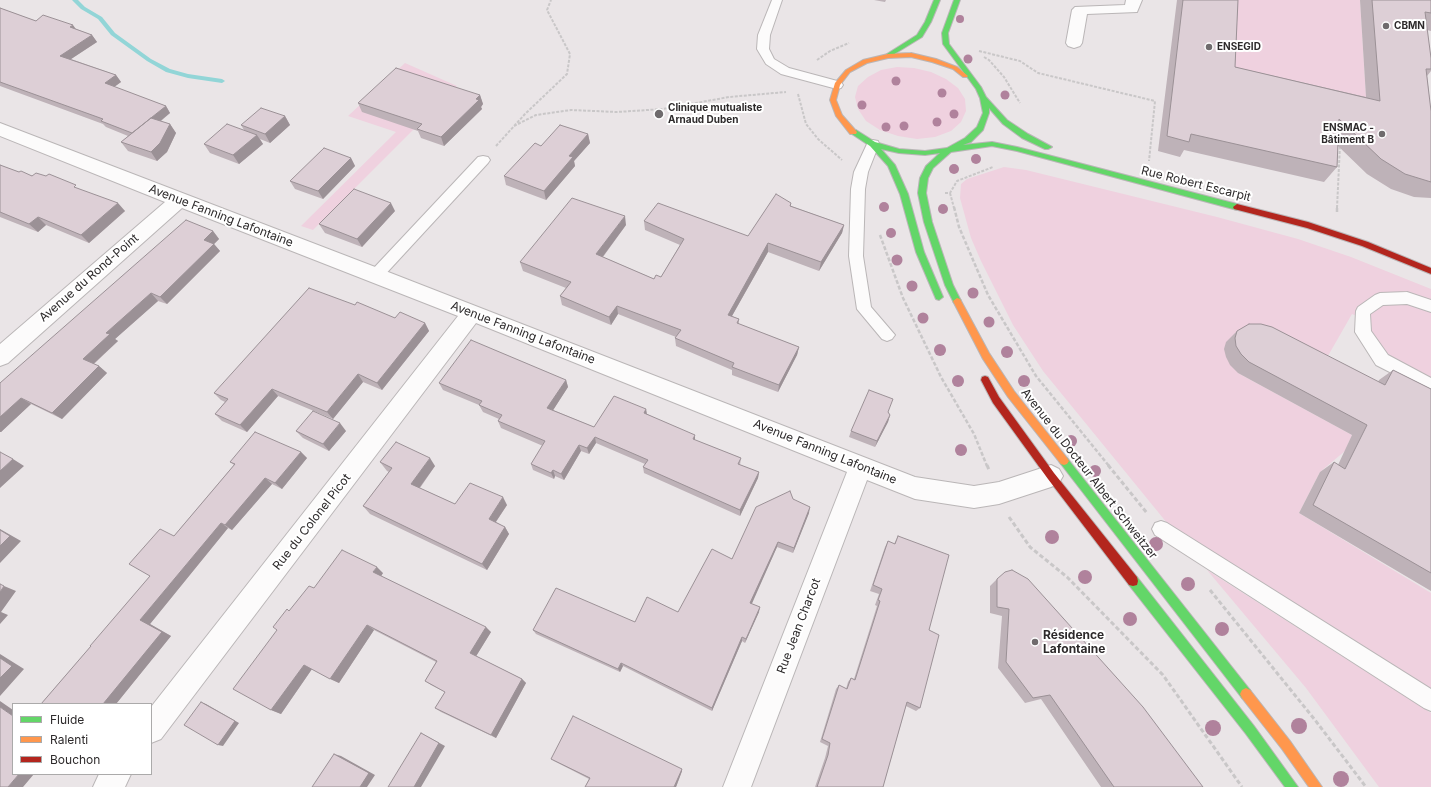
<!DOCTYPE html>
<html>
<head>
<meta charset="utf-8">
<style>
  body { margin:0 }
  #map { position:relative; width:1431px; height:787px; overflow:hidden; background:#eae5e7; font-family:Inter,sans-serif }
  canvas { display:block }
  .legend { position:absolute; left:12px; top:703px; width:140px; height:72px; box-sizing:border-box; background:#fff; border:1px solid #abaaaa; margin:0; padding:5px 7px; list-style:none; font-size:12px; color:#2d2a2b }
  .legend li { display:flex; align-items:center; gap:8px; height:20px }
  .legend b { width:20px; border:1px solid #abaaaa }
</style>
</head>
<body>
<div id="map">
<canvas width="1431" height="787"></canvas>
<ul class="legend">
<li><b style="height:5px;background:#63d668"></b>Fluide</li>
<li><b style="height:5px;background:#ff974d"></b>Ralenti</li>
<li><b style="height:5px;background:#b3261e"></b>Bouchon</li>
</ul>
</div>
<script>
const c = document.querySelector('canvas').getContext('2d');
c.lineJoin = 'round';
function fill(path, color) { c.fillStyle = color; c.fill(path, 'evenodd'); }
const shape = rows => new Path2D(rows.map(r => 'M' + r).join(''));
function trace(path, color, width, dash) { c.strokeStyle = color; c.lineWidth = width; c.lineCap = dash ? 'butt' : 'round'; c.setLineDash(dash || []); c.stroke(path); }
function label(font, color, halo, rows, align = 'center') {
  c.font = font + ' Inter,sans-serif'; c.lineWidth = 4; c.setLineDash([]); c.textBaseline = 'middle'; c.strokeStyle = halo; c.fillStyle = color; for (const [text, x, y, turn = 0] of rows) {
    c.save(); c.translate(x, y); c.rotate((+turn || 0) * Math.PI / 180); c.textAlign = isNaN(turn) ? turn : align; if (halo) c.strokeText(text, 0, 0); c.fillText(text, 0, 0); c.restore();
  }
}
fill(shape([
  [1236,0,1360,0,1367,113,1232,84],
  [405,63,457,86,313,230,301,226,396,132,348,116],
  [897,67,914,68,931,72,946,79,958,88,965,99,966,111,961,122,951,131,935,137,917,139,898,136,880,130,866,121,858,109,855,97,858,86,868,77,881,70],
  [1004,167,1026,170,1217,217,1298,239,1351,257,1431,289,1431,380,1400,364,1383,350,1372,333,1371,322,1352,314,1321,368,1238,373,1352,435,1345,451,1320,472,1299,513,1431,593,1431,694,1176,534,1043,371,1013,325,981,261,971,238,960,198,961,184,967,179],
  [1207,570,1431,713,1431,787,1379,787,1306,688]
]), '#efd1df');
fill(shape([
  [72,0,78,0,85,7,102,17,115,33,151,59,170,69,188,74,222,79,225,81,222,83,188,78,166,72,147,61,111,35,98,19,81,9,72,0]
]), '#92d5d7');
const lane = shape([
  [772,0,782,0,770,35,769,49,774,59,789,68,841,82,843,85,841,88,837,89,781,74,766,64,757,49,758,35,772,0],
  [873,140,878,141,879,144,868,172,865,189,863,256,871,307,895,335,892,339,887,341,882,339,857,309,849,256,851,189,854,172,867,144,868,141,873,140],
  [483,156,488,157,490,160,488,163,381,279,376,281,371,279,369,275,371,271,478,157,483,156],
  [1407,292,1431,300,1431,312,1407,304,1383,305,1370,314,1371,331,1388,355,1431,378,1431,393,1376,365,1355,332,1356,311,1358,307,1375,295,1380,293,1407,292],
  [1161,521,1167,523,1431,689,1431,711,1424,708,1155,535,1152,529,1155,523,1161,521]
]);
const street = shape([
  [1126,0,1142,0,1137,12,1087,14,1082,43,1080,46,1074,48,1068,46,1066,43,1072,10,1075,7,1125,5,1126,0],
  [0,123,383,270,915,477,974,486,999,482,1051,465,1059,469,1063,476,1059,483,1051,487,999,504,974,508,915,499,867,480,751,787,723,787,847,472,476,323,161,739,151,743,151,707,458,316,182,208,8,363,0,366,0,344,165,202,0,136,0,123],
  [99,774,131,774,125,787,93,787,99,774]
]);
const fast = shape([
  [934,0,940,0,931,22,922,37,891,56,887,56,887,54,917,35,925,22,934,0],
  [954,0,960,0,948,33,949,44,981,87,986,97,1007,120,1028,134,1052,147,1048,149,1045,149,1022,138,1003,124,989,108,989,113,983,130,971,142,963,145,992,142,1017,147,1237,204,1241,207,1240,209,1237,210,1017,151,992,146,951,152,933,168,928,178,926,193,932,222,953,285,961,301,957,304,954,303,945,285,924,222,918,193,920,178,926,166,940,153,925,155,899,153,881,149,895,165,908,194,924,252,943,297,939,300,936,299,916,252,900,194,888,166,870,146,849,132,850,130,856,130,875,142,899,149,925,151,947,148,965,138,977,127,983,113,980,98,976,89,943,44,942,33,954,0],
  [1064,457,1067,458,1250,690,1252,694,1250,698,1246,700,1242,698,1061,464,1059,461,1061,458,1064,457],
  [1133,576,1137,577,1254,726,1298,787,1285,787,1246,734,1129,585,1128,581,1129,577,1133,576]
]);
const slow = shape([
  [911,53,936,59,957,67,968,76,967,77,963,77,953,69,932,62,911,57,888,58,867,63,850,72,840,85,836,100,842,115,857,132,856,134,850,134,836,116,830,100,835,83,846,70,863,60,888,54,911,53],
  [957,298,960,299,989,353,1014,391,1067,458,1069,461,1067,464,1064,465,1061,464,1008,397,983,359,953,301,957,298],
  [1246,688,1250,690,1290,741,1322,787,1309,787,1282,749,1242,698,1240,694,1242,690,1246,688]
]);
const jam = shape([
  [1237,204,1308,222,1368,242,1431,268,1431,274,1362,246,1307,228,1234,209,1233,207,1237,204],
  [985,376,988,377,999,397,1054,473,1137,577,1138,581,1137,585,1133,586,1129,585,1048,479,993,403,981,380,982,377,985,376]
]);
trace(lane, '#bab6b7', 2);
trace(street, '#bab6b7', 2);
trace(fast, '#bab6b7', 2);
trace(slow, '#bab6b7', 2);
trace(jam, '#bab6b7', 2);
trace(shape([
  [979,51,1020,61,1038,73,1155,101,1149,161],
  [984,57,989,60,1004,77,1020,103],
  [817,60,830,51,849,43],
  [798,94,806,124,818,139,842,160],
  [514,126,536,115,571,110,617,112,663,109,729,97,786,92],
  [496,146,525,114,567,74,570,54,547,10,551,0],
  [945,193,950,193,957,181,993,167],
  [950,193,954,208],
  [1337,208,1340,145]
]), '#c9c7c8', 2, [3, 1.5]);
trace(shape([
  [954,207,959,227,988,295,1036,376,1109,466],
  [1337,212,1337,207],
  [880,235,903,298,941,377,974,434,987,466]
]), '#c9c7c8', 2.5, [4, 2]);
trace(shape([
  [987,465,989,470],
  [1108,465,1147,513],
  [1009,517,1030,547,1067,577,1163,675,1242,787],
  [1210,590,1315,720,1366,787]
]), '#c9c7c8', 3, [4.5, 2.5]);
fill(lane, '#fcfbfb');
fill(street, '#fcfbfb');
fill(fast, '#63d668');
fill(slow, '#ff974d');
fill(jam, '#b3261e');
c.fillStyle = '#b0829c';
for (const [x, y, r] of [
  [960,19,4],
  [968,59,4.5],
  [896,81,4.5],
  [942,93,4.5],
  [1005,95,4.5],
  [862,105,4.5],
  [954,114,4.5],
  [937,122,4.5],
  [904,126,4.5],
  [886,127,4.5],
  [976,159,5],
  [954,169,5],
  [884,207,5],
  [943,209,5],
  [891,233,5],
  [897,260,5.5],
  [912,286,5.5],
  [973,293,5.5],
  [923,318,5.5],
  [989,322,5.5],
  [940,350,6],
  [1007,352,6],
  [958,381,6],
  [1024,381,6],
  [1071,441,6],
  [961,450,6],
  [1095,471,6],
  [1052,537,7],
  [1156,544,7],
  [1085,577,7],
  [1188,584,7],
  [1130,619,7],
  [1222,629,7],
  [1299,726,8],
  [1213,728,8],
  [1341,779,8]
]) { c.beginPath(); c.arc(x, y, r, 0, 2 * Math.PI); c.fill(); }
fill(shape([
  [874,0,886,0,885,2],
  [1177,0,1238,0,1235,67,1366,97,1360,0,1431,0,1431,31,1427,30,1431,58,1431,71,1427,76,1431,111,1431,198,1414,197,1391,189,1367,174,1338,146,1337,167,1324,182,1184,150,1180,157,1158,151],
  [0,8,36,21,76,29,92,35,97,42,71,59,116,75,121,82,114,87,166,106,170,113,161,121,170,124,176,133,167,152,157,161,128,151,121,142,128,136,106,127,103,124,0,86],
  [480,95,483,104,481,107,482,109,444,146,421,138,418,131,362,112,358,103],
  [285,116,290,125,270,143,260,139,263,144,239,164,210,153,204,144,244,130,241,125],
  [588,134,590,143,574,161,575,166,546,200,506,185,504,176,541,146],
  [351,158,355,166,323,199,295,189,290,181],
  [0,165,19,172,79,189,125,211,89,243,46,225,38,232,0,217],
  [791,203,791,206,844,225,842,233,819,271,768,252,732,316,739,319,739,324,799,347,797,355,778,392,732,375,732,370,676,346,675,338,676,337,618,314,611,325,562,305,560,296,566,288,523,271,520,262,626,225,603,257,654,279,661,277,680,245,645,230,644,221,748,236],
  [395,211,362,247,325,233,319,224],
  [213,231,219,239,214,244,220,251,167,304,158,301,115,339,118,341,94,364,99,366,107,373,62,419,31,404,1,432,0,432,0,383],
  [355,305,395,318,425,323,429,331,382,390,363,382,333,419,278,396,247,432,222,421,215,414,225,402,221,400,214,393],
  [1237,331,1378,382,1379,380,1393,370,1431,389,1431,591,1299,513,1320,472,1334,462,1338,465,1352,435,1238,373,1230,365,1226,357,1224,349,1226,342],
  [566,380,568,387,553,410,594,427,646,409,647,414,695,440,741,458,740,465,759,472,758,478,740,516,644,473,643,467,645,464,596,443,589,454,581,451,564,480,555,476,554,479,533,470,531,464,543,446,501,428,498,421,499,419,483,412,479,405,443,390,439,383],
  [888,412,890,415,888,422,875,447,849,437,851,431],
  [296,431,346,431,329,451,303,438],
  [301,452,307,458,282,489,272,484,232,530,228,528,150,624,171,636,116,704,41,704,91,646,150,576,174,536,234,465,230,462],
  [380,462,435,466,420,488,455,504,507,505,496,522,505,527,509,534,487,570,370,514,363,506,389,472,387,471],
  [793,499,809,513,793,553,777,547,751,604,759,612,745,643,742,641,712,711,623,666,620,672,536,634,533,630,635,622,678,612],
  [898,536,929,630,920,708,916,711,906,706,883,787,815,787,825,758,828,746,820,742,836,689,839,685,846,689,848,682,851,678,854,679,877,606,875,605,879,594,870,591,885,547,888,541,894,544],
  [383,573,381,576,491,632,476,656,522,679,526,683,496,738,441,712,435,708,445,692,431,685,425,681,436,662,374,630,339,683,312,669,281,714,271,710,277,630,289,611,314,588],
  [997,579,1203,787,1101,787,1041,699,1025,703,998,668,1002,616,990,613,990,586],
  [551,759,682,769,682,771,676,787,585,787,589,779,554,761]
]), '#beb2b8');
fill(shape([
  [73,25,78,32,70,27],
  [92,35,97,42,65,63,60,56],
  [116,75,121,82,110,90,105,83],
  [480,95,483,104,481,107,482,109,444,146,441,137],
  [166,106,170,113,137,140,132,133],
  [285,116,290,125,270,143,265,134],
  [170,124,176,133,167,152,157,161,151,152],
  [588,134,590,143,574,161,575,166,546,200,544,191,569,156],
  [257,135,263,144,239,164,233,155],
  [351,158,355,166,323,199,318,191],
  [118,203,125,211,89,243,81,235],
  [391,203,395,211,362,247,357,239],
  [625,216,626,225,598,263,596,254],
  [38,217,46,225,38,232,29,224],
  [844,225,842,233,819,271,821,262],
  [213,231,219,239,214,244,220,251,167,304,160,297,204,240],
  [768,243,768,252,728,323,728,315],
  [151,293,158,301,115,339,118,341,91,366,83,359,106,333],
  [617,306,618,314,611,325,609,317],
  [425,323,429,331,382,390,377,383],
  [799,347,797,355,778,392,779,385],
  [99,366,107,373,62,419,52,413],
  [358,374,363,382,333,419,327,412],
  [566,380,568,387,550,415,547,408],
  [272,389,278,396,247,432,240,425],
  [21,398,31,404,1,432,0,432,0,417],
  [646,409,647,416,644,413],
  [890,415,888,422,875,447,877,441],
  [340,423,346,431,329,451,323,444],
  [695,435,695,441,693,439],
  [595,437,596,443,589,454,587,448],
  [579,445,581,451,564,480,561,474],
  [301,452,307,458,282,489,275,483],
  [430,458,435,466,417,491,411,484],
  [13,459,24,466,0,488,0,471],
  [553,470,555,476,554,479,551,473],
  [759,472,758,478,740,516,740,510],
  [265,478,272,484,232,530,225,525],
  [503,497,507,505,493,526,489,519],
  [810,507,809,513,793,553,794,548],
  [221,523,228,528,150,624,171,636,116,704,103,704,140,620],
  [505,527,509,534,487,570,482,564],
  [0,529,21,541,0,563],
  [778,542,777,547,750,608,750,603],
  [377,567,383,573,380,578,373,572],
  [4,586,16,591,1,612,8,615,0,624,0,592],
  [760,607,759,612,745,643,746,639],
  [367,625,374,630,339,683,330,679],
  [486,627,491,632,475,658,470,653],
  [742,637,742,641,712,711,712,708],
  [0,654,24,669,0,696],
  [621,663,623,666,620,672,618,669],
  [304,665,312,669,281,714,271,710],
  [522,679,526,683,496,738,491,735],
  [0,701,13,710,13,716,0,707],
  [201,702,206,704,239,723,223,746,218,745],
  [421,733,445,746,421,787,414,787],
  [334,754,341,756,375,775,367,787,360,787],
  [682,769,682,771,676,787,674,787],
  [19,774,34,774,23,787,8,787]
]), '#9b9196');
const building = shape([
  [1183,0,1238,0,1235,67,1380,101,1372,0,1431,0,1431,13,1425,12,1431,58,1431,69,1426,69,1431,111,1431,182,1405,174,1381,159,1339,119,1337,167,1191,134,1189,142,1167,136,1183,0],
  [0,8,36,21,43,15,73,25,70,27,92,35,60,56,116,75,105,83,166,106,132,133,101,121,103,119,0,82,0,8],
  [396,68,480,95,476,99,479,100,441,137,417,129,422,124,358,103,396,68],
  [261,108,285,116,265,134,241,125,261,108],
  [151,118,170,124,160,143,151,152,121,142,151,118],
  [227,124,257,135,233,155,204,144,227,124],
  [560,125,588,134,569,156,573,157,544,191,504,176,535,143,541,146,560,125],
  [324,148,351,158,318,191,290,181,324,148],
  [0,165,19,172,21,171,32,176,36,173,46,176,49,174,76,185,74,187,118,203,81,235,38,217,29,224,0,212,0,165],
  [354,189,391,203,357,239,319,224,354,189],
  [776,194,791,203,790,206,844,225,821,262,768,243,728,315,739,319,737,323,799,347,779,385,732,367,734,363,675,338,681,330,617,306,609,317,560,296,571,282,520,262,572,198,625,216,596,254,654,279,656,275,661,277,684,239,644,221,658,203,748,236,776,194],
  [186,220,213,231,204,240,214,244,160,297,151,293,106,333,110,334,83,359,99,366,52,413,21,398,0,417,0,383,186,220],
  [309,288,355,305,357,302,395,318,400,312,425,323,377,383,358,374,327,412,272,389,240,425,215,414,228,399,214,393,309,288],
  [1249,324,1261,324,1272,327,1385,385,1393,370,1431,389,1431,573,1313,505,1334,462,1345,469,1367,425,1249,362,1241,354,1236,346,1235,338,1237,331,1249,324],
  [471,340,566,380,547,408,594,427,614,396,646,409,644,413,695,435,693,439,741,458,738,464,759,472,740,510,643,467,648,460,595,437,587,448,579,445,561,474,553,470,551,473,531,464,545,441,498,421,502,415,479,405,482,401,439,383,471,340],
  [869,390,893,399,888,412,890,415,877,441,851,431,869,390],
  [313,411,340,423,323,444,296,431,313,411],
  [255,432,301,452,275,483,265,478,225,525,221,523,140,620,162,632,103,704,41,704,91,646,90,646,150,576,129,564,160,529,174,536,235,464,230,462,255,432],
  [396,442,430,458,411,484,455,504,470,483,503,497,489,519,505,527,482,564,363,506,392,468,380,462,396,442],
  [0,452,13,459,0,471,0,452],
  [790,491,793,499,810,507,794,548,778,542,750,603,760,607,746,639,742,637,712,708,621,663,618,669,533,630,556,588,635,622,647,597,678,612,712,549,732,559,756,507,790,491],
  [0,530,10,536,0,546,0,530],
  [898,536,949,555,929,630,939,635,920,708,907,702,883,787,817,787,828,755,830,743,822,739,839,685,847,689,851,678,855,680,880,601,878,600,882,589,873,585,888,541,895,544,898,536],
  [342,550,377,567,373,572,486,627,470,653,522,679,491,735,435,708,445,692,425,681,437,661,367,625,330,679,304,665,271,710,233,689,277,630,273,627,287,609,289,611,309,586,314,588,342,550],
  [1012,570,1028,579,1143,707,1203,787,1114,787,1050,695,1033,698,1006,662,1009,609,997,607,997,579,1005,572,1012,570],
  [0,584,4,586,0,592,0,584],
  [0,658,12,666,0,678,0,658],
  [201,702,235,721,218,745,184,725,201,702],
  [0,707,13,716,13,774,19,774,8,787,0,787,0,707],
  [573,716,682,769,674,787,585,787,590,778,551,759,573,716],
  [421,733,439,743,414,787,388,787,421,733],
  [334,754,369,773,360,787,312,787,334,754]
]);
fill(building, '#ddcfd6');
trace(building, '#9b9196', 1);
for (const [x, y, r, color] of [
  [1386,26,4,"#6f6b6d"],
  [1209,47,4,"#6f6b6d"],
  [659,114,5,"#6f6b6d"],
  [1382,134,4,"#6f6b6d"],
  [1035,642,4,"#6f6b6d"]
]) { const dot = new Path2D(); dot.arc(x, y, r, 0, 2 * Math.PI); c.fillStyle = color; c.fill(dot); trace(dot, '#fff', 1.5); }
label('bold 10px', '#2d2a2b', '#fff', [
  ["CBMN",1394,26],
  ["ENSEGID",1217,47],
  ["Clinique mutualiste",668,108],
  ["Arnaud Duben",668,120],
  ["ENSMAC -",1374,128,"right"],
  ["Bâtiment B",1374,140,"right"]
], 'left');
label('12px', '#2d2a2b', '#fff', [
  ["Rue Robert Escarpit",1196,184,14],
  ["Avenue Fanning Lafontaine",221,216,21],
  ["Avenue du Rond-Point",89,278,-41],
  ["Avenue Fanning Lafontaine",523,333,21],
  ["Avenue Fanning Lafontaine",825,452,22],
  ["Avenue du Docteur Albert Schweitzer",1089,474,52],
  ["Rue du Colonel Picot",312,522,-52],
  ["Rue Jean Charcot",799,626,-69]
]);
label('bold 12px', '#2d2a2b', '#fff', [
  ["Résidence",1043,635],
  ["Lafontaine",1043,649]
], 'left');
</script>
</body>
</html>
